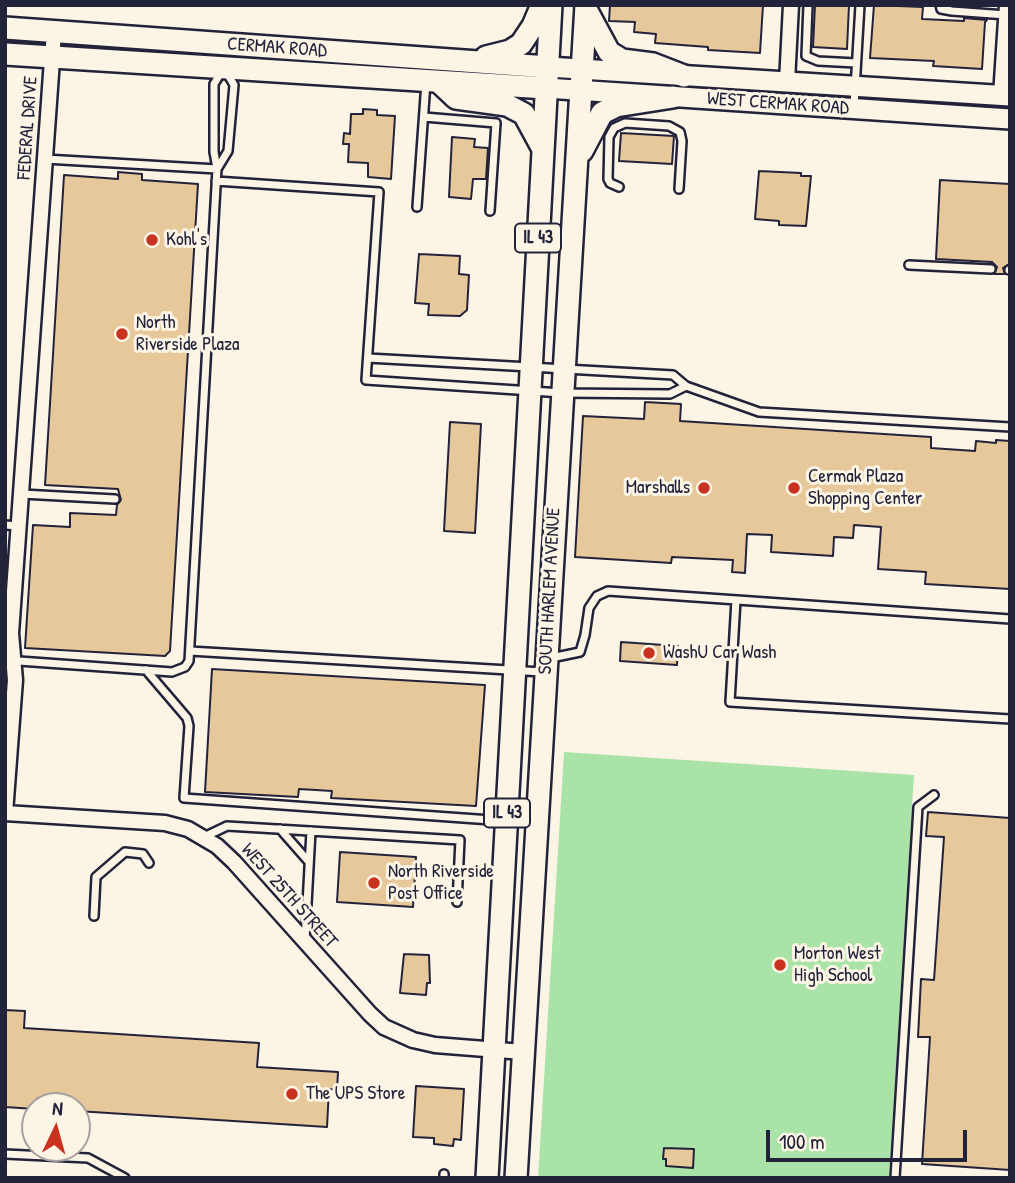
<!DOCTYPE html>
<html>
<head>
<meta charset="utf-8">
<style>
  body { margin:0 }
  #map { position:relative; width:1015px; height:1183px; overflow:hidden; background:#fcf5e5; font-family:"Patrick Hand",sans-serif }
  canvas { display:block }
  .frame { position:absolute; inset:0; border:7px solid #22223b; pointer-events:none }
  .north { position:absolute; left:21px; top:1092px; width:70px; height:70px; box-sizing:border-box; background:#fcf5e5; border:2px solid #a5a1a1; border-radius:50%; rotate:5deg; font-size:19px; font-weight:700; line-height:28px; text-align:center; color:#22223b }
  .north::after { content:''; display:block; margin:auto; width:24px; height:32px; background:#c8321e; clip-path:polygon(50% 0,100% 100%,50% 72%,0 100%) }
  .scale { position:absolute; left:766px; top:1130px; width:201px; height:32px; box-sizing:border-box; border:4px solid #22223b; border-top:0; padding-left:9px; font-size:21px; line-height:24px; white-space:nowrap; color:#22223b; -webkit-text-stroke:5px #fcf5e5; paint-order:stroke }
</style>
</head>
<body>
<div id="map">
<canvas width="1015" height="1183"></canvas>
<div class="frame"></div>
<div class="north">N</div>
<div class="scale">100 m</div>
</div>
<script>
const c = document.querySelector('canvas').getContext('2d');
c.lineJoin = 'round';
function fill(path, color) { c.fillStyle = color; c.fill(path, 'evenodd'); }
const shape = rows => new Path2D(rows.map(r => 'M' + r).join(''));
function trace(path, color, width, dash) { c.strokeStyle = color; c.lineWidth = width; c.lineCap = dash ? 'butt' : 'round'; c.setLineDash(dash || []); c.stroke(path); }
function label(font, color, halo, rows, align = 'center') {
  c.font = font + ' "Patrick Hand",sans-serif'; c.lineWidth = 6; c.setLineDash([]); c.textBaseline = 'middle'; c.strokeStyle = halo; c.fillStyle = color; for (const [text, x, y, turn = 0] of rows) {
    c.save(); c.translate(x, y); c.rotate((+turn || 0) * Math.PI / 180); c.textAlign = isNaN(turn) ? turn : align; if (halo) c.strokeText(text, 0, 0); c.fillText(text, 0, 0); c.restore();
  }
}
fill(shape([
  [564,752,914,775,889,1178,538,1178]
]), '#a9e3a8');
const building = shape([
  [610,5,763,5,760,53,708,50,708,47,655,43,656,34,634,32,635,22,609,21,610,5],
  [815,5,849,5,847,49,813,47,815,5],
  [874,5,923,7,922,19,964,21,964,18,987,20,985,22,982,69,933,66,934,61,870,58,874,5],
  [363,109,377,110,377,115,395,116,391,179,368,177,368,163,348,162,349,144,343,144,344,133,350,134,351,114,363,114,363,109],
  [621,133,674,136,672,164,619,161,621,133],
  [452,137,475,139,474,147,488,148,486,179,473,179,471,199,449,197,452,137],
  [759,171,801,173,801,176,811,176,806,226,779,225,779,221,755,219,759,171],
  [118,172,142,174,142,180,198,184,170,651,165,656,25,648,33,525,70,527,70,513,116,515,117,505,121,500,118,489,45,485,64,175,118,179,118,172],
  [940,180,1010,184,1010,260,1009,264,1003,268,1005,274,994,274,997,267,992,262,936,259,940,180],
  [419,254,460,256,459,274,469,275,467,310,460,316,428,315,429,304,415,303,419,254],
  [645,402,681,404,680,421,931,437,931,448,975,451,976,441,996,443,996,440,1010,441,1010,589,925,584,926,572,878,569,881,527,854,525,853,538,834,537,833,556,771,552,772,535,747,534,745,573,732,572,733,560,672,557,671,563,575,557,583,416,644,419,645,402],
  [450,422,481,424,475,533,444,531,450,422],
  [621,642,678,646,677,665,620,661,621,642],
  [212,669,485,685,476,806,331,798,332,791,299,789,298,797,205,792,212,669],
  [928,812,1010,818,1010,1170,922,1164,930,1037,918,1037,921,979,934,980,944,837,926,836,928,812],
  [340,852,416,857,413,907,337,902,340,852],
  [404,954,429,955,430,983,427,983,426,995,400,993,404,954],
  [5,1010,25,1011,24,1028,259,1043,257,1067,338,1072,337,1090,329,1089,327,1127,77,1111,77,1106,35,1106,35,1109,5,1107,5,1010],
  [416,1086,464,1089,461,1140,454,1139,453,1146,434,1144,434,1138,413,1137,416,1086],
  [664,1148,694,1149,693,1168,666,1166,666,1159,663,1159,664,1148]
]);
fill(building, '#e6c89a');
trace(building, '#22223b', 2);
const service = shape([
  [808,5,806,56,818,61,856,63],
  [940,5,941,9,952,11,1006,15],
  [854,106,860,5],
  [424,117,496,123,490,211],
  [45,159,217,169],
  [216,181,379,192,366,380,562,393,670,394,686,386],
  [619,187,610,183,608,179,609,137,614,128,625,123,669,126,680,132,682,141,679,189],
  [417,207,426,82],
  [909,265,991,269],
  [1009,270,1010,270],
  [368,358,673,375,686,386,759,412,1010,427],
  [22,494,115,499],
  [5,525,19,526],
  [736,600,730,702,1010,719],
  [190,651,542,672],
  [551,658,580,652,585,635,589,608,597,596,608,591,1010,619],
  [5,660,172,672,185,667,189,661,217,169,214,152,214,84,224,68,234,85,228,151,217,169],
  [146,670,187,718,189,726,184,798,505,821],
  [280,829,309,862],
  [204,837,227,826,460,840,457,902],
  [94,916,96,877,125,852,143,854,149,863],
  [305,941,311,831],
  [5,1154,88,1158,125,1178],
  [444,1178,444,1174],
  [895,1178,918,807,934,795]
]);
const minor = shape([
  [54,32,11,633,15,680,5,813,165,823,188,829,217,846,234,862,370,1014,384,1027,413,1040,435,1045,523,1052],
  [787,82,791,5],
  [1001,96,1007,5]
]);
const secondary = shape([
  [548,67,1010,96],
  [546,88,1010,119]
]);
const primary = shape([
  [588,13,609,52,622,60,653,64,684,76],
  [5,28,548,67],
  [5,54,546,88],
  [486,57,510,51,521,44,533,26,542,5],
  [439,82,456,98,507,105,524,114,543,149],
  [582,151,602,113,616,106,673,97],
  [487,1178,551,5],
  [516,1178,586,5]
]);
trace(service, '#22223b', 12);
trace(minor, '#22223b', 19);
trace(secondary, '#22223b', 24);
trace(primary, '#22223b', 26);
trace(service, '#fcf5e5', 7);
trace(minor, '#fcf5e5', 14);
trace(secondary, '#fcf5e5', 19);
trace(primary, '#fcf5e5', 21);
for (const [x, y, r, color] of [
  [152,240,7,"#c8321e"],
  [122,334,7,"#c8321e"],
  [704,488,7,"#c8321e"],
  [794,488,7,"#c8321e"],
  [649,653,7,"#c8321e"],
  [374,883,7,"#c8321e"],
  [780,965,7,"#c8321e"],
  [292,1094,7,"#c8321e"]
]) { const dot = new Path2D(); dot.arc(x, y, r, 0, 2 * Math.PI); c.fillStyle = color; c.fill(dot); trace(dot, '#fcf5e5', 2.5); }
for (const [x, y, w] of [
  [538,238,46],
  [507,813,46]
]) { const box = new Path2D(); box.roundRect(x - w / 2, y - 14.5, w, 29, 5); c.fillStyle = '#fcf5e5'; c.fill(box); trace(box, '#22223b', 2); }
label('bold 18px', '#22223b', null, [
  ["IL 43",538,238],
  ["IL 43",507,813]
]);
label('19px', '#22223b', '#fcf5e5', [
  ["CERMAK ROAD",277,48,4],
  ["WEST CERMAK ROAD",778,104,4],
  ["FEDERAL DRIVE",28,128,-86],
  ["SOUTH HARLEM AVENUE",550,591,-87],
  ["WEST 25TH STREET",289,896,48]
]);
label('19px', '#22223b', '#fcf5e5', [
  ["Kohl's",166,240],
  ["North",136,323],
  ["Riverside Plaza",136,345],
  ["Cermak Plaza",808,477],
  ["Shopping Center",808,499],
  ["Marshalls",690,488,"right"],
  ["WashU Car Wash",663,653],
  ["North Riverside",388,872],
  ["Post Office",388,894],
  ["Morton West",794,954],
  ["High School",794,976],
  ["The UPS Store",306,1094]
], 'left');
</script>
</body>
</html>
